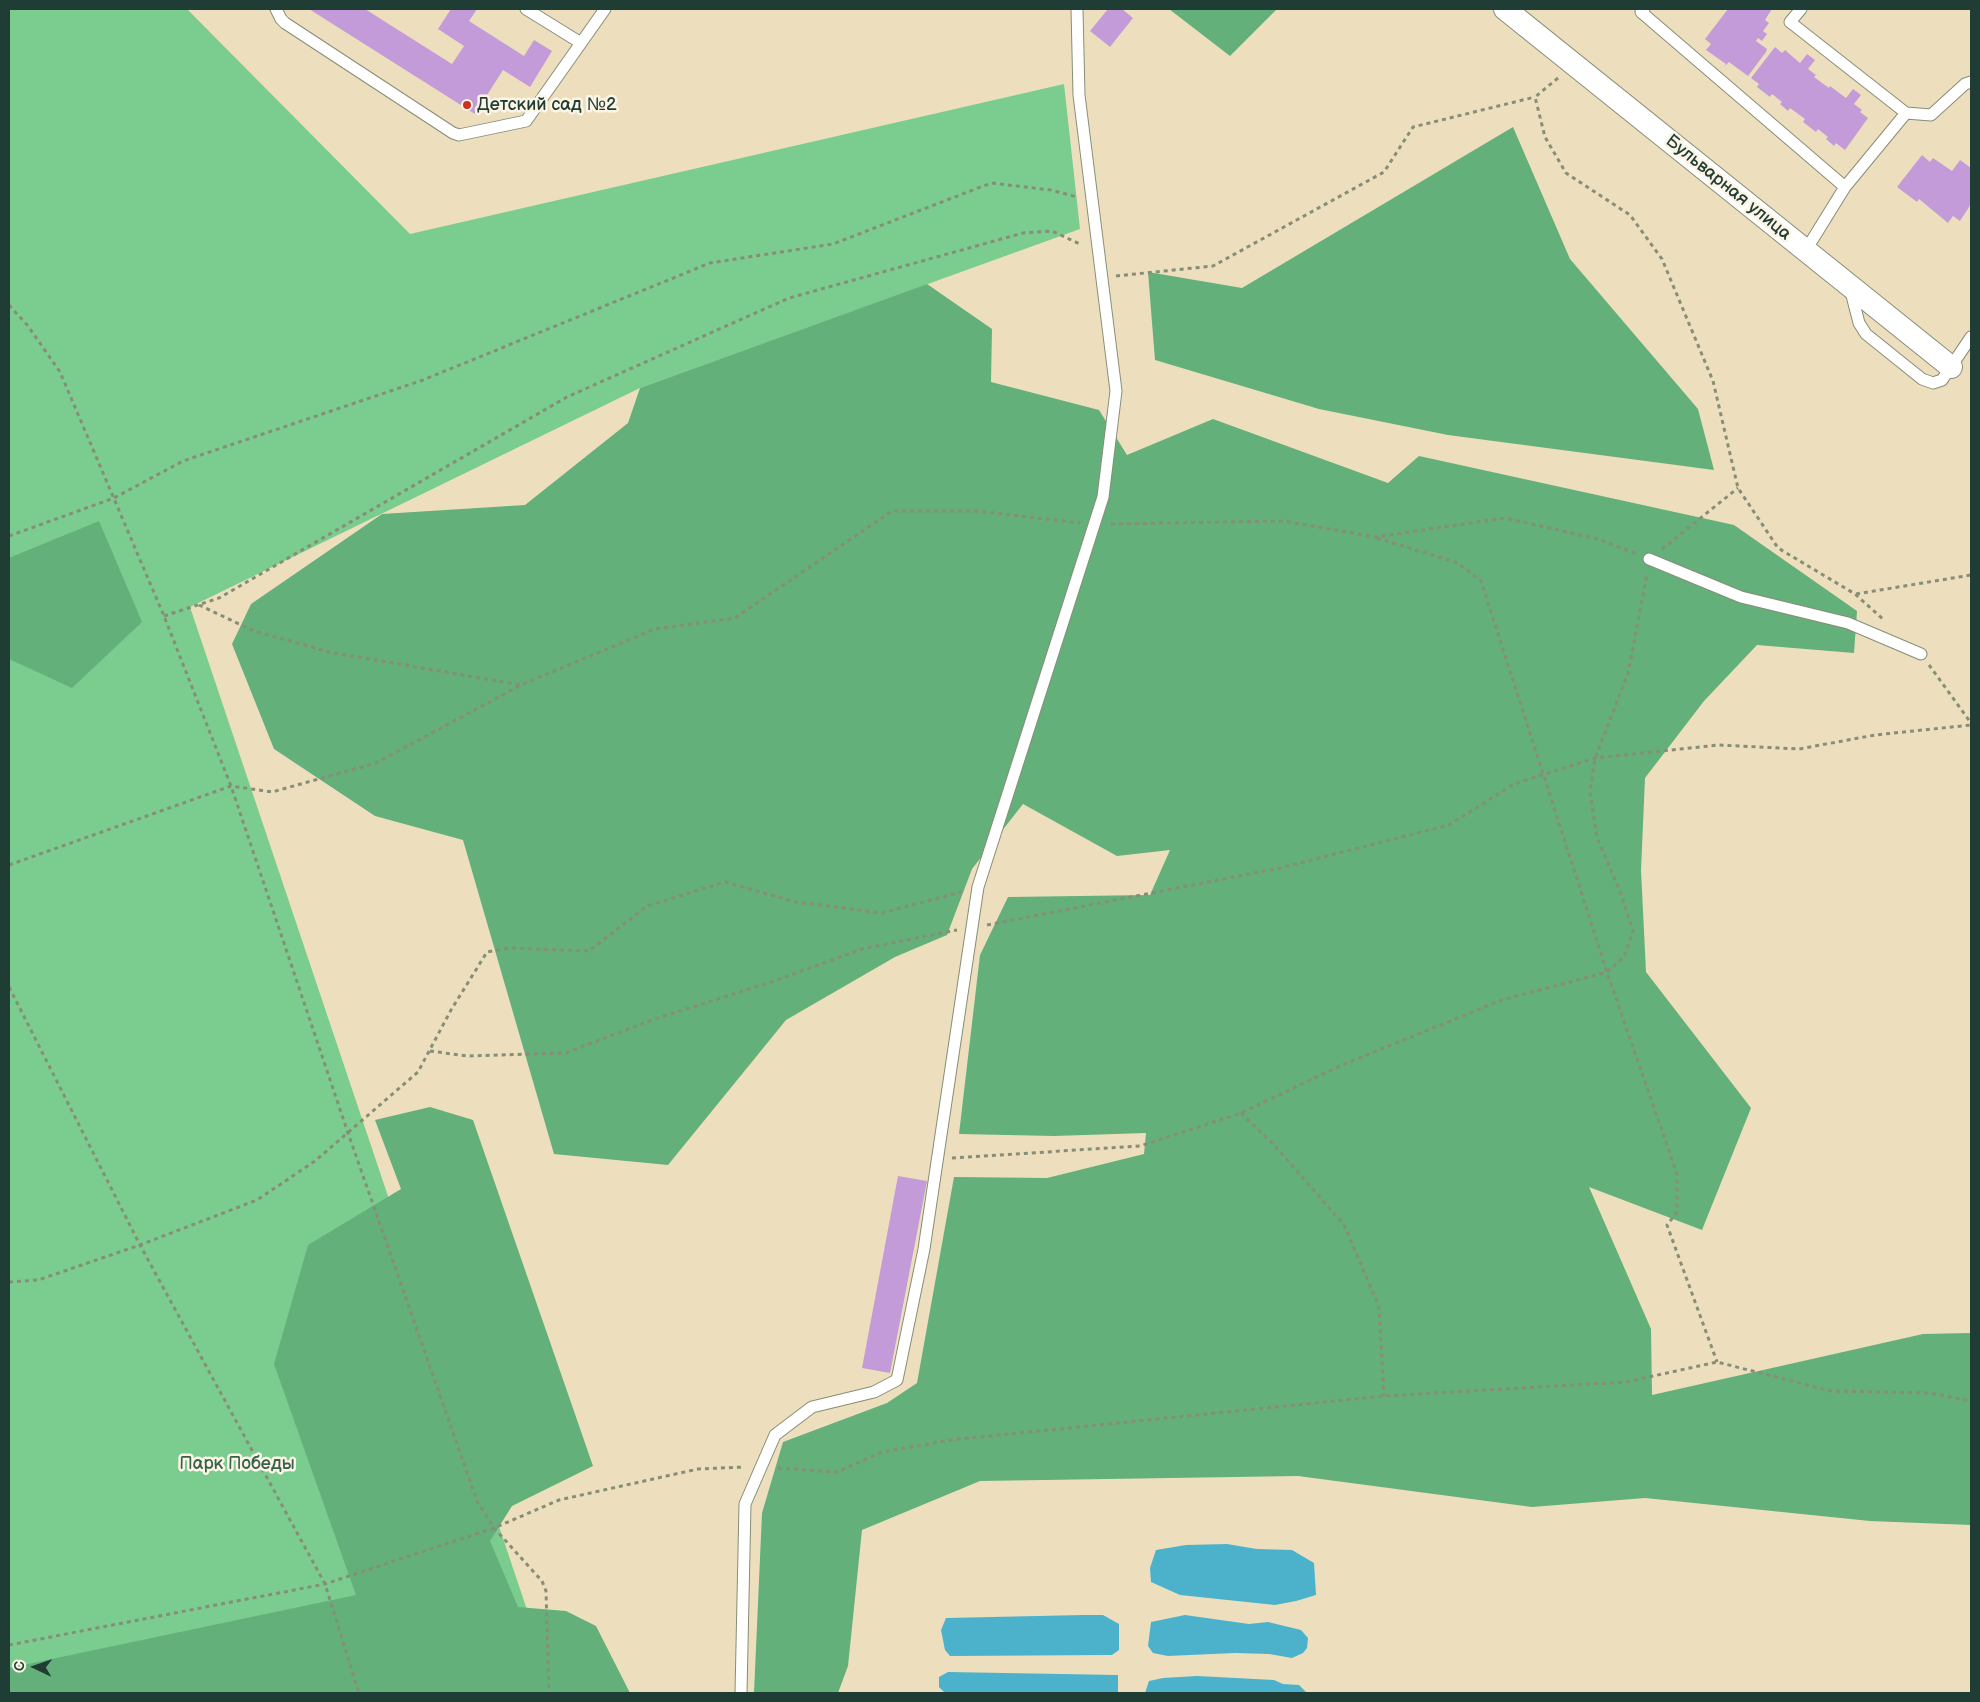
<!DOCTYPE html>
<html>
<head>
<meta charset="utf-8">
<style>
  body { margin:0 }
  #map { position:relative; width:1980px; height:1702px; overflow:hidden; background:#eddfbd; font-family:"Balsamiq Sans",sans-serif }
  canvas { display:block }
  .frame { position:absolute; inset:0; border:10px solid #1f3d34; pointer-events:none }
  .north { position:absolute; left:10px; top:1642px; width:50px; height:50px; -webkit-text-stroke:4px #fcf5e5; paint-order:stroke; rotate:273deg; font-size:14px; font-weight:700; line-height:20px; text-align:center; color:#1f3d34 }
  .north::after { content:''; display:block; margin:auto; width:18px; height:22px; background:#1f3d34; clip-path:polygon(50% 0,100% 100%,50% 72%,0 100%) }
</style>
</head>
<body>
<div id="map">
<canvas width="1980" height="1702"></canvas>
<div class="frame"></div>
<div class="north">С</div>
</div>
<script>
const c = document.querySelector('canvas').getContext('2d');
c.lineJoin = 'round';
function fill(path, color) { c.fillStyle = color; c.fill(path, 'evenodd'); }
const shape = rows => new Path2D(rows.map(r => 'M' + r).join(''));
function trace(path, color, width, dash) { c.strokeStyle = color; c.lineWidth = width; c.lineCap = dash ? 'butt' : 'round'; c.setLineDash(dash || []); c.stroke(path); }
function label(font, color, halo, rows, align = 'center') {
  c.font = font + ' "Balsamiq Sans",sans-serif'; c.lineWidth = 5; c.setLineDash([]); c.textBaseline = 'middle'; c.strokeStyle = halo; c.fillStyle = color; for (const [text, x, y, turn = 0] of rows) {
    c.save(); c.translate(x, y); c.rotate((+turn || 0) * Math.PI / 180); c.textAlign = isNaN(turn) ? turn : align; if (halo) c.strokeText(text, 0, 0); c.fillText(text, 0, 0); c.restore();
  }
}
fill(shape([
  [9,9,187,9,410,234,1064,84,1080,229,640,388,190,607,555,1693,9,1693]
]), '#7acd8f');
fill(shape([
  [1169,9,1277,9,1230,56],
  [1513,127,1570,259,1698,409,1714,470,1448,435,1319,409,1155,360,1148,272,1242,288],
  [927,284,992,329,991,382,1099,410,1127,455,1213,419,1388,483,1419,456,1734,525,1857,611,1854,653,1757,645,1704,701,1645,778,1641,870,1646,972,1751,1108,1702,1230,1589,1187,1651,1329,1652,1395,1923,1334,1971,1333,1971,1525,1870,1521,1645,1498,1532,1507,1298,1476,980,1481,862,1530,848,1666,838,1693,754,1693,762,1513,783,1442,887,1403,917,1383,954,1177,1047,1178,1144,1154,1146,1133,1054,1136,959,1134,980,955,1008,897,1150,895,1170,850,1117,856,1023,804,972,869,947,935,895,957,786,1020,668,1165,554,1154,463,840,375,816,274,749,232,644,251,604,382,514,525,505,628,423,640,388],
  [99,521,142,622,72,688,9,659,9,558],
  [430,1107,473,1120,593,1466,512,1506,490,1541,518,1607,566,1611,596,1626,630,1693,9,1693,9,1668,356,1595,274,1364,308,1245,401,1189,375,1120]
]), '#63b07a');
fill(shape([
  [1227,1544,1257,1549,1292,1550,1314,1563,1316,1595,1296,1601,1275,1605,1180,1595,1151,1582,1150,1568,1156,1550,1186,1545],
  [1083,1615,1103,1615,1119,1624,1119,1650,1112,1655,950,1656,945,1650,941,1630,946,1618],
  [1185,1615,1249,1624,1268,1622,1301,1630,1308,1638,1307,1648,1303,1653,1292,1658,1269,1654,1235,1653,1168,1656,1153,1653,1148,1646,1151,1622],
  [948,1672,1118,1675,1118,1693,945,1693,939,1687,939,1677],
  [1197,1676,1274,1680,1283,1684,1299,1685,1307,1693,1145,1693,1149,1681,1163,1678]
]), '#4cb2cb');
fill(shape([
  [309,9,365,9,452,64,464,46,438,29,451,9,477,9,469,21,524,56,534,40,552,51,530,87,503,70,475,114],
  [1108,9,1122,9,1133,18,1110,47,1090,31],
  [1728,9,1772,9,1765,20,1769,23,1763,31,1767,34,1762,41,1758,38,1756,41,1767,49,1766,52,1748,76,1729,62,1724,67,1726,64,1706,50,1711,44,1705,39],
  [1775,47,1782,53,1785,50,1800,63,1807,54,1815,60,1808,69,1816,75,1814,77,1829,88,1830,86,1846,98,1853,89,1861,95,1854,104,1862,110,1860,112,1868,118,1845,150,1836,143,1834,146,1826,139,1828,137,1818,129,1816,132,1803,122,1805,119,1790,108,1788,111,1780,104,1782,102,1772,94,1770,97,1757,87,1759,84,1751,78],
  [1922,155,1930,162,1933,158,1952,171,1960,160,1971,168,1971,204,1960,221,1953,216,1948,223,1919,199,1917,202,1897,187],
  [898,1176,927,1181,890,1373,862,1368]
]), '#c39bd8');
const service = shape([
  [276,9,281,19,285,23,453,133,459,135,526,121,605,9],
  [526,9,581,43],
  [1644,9,1641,12,1845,187],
  [1801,9,1790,22,1906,113,1931,115,1965,84,1971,82],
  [1806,250,1845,187,1906,113],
  [1850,288,1859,323,1866,334,1922,379,1933,383,1942,380,1971,337],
  [1649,559,1741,597,1848,623,1921,654],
  [741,1693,745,1504,775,1435,812,1407,874,1392,897,1380,924,1249,978,887,1103,497,1116,391,1079,95,1077,9]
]);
const minor = shape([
  [1505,9,1951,367]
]);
trace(service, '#868e78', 13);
trace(minor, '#868e78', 24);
trace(shape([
  [1558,78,1535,97,1545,137,1566,173,1630,215,1662,259,1713,381,1738,488,1778,548,1855,594,1884,620],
  [1116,276,1213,266,1384,172,1413,127,1535,97],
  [9,305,28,326,60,372,164,616,231,786,348,1133,477,1501,494,1528,542,1581,546,1591,549,1693],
  [1111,524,1284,521,1375,537,1505,518,1598,539,1637,554],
  [9,536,114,498,183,461,423,380,710,263,833,244,991,183,1051,190,1077,197],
  [1377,538,1458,563,1481,581,1607,972,1677,1174,1677,1212,1667,1225,1717,1362],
  [1662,549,1738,488],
  [1856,594,1971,575],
  [199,605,254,631,329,652,521,685],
  [164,616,219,598,567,397,789,298,1023,233,1052,231,1082,245],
  [1929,665,1971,723],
  [9,865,231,786,272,792,376,763,521,685,655,629,735,618,892,511,977,511,1080,523],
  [987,925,1280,868,1449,825,1514,784,1595,758,1719,745,1799,749,1875,735,1971,725],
  [9,987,140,1245,325,1584,359,1693],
  [430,1051,467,1056,565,1053,655,1019,771,982,862,949,957,930],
  [1241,1113,1276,1147,1344,1225,1379,1307,1384,1396],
  [952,1158,1140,1146,1241,1113,1342,1065,1502,1000,1607,972,1624,957,1633,931,1620,891,1597,838,1590,792,1595,758,1628,674,1647,574],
  [9,1282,38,1280,140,1245,257,1200,315,1161,418,1072,451,1010,487,952,509,948,589,951,647,906,725,882,796,902,882,913,961,892],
  [778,1468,837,1472,882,1452,950,1440,1384,1396,1626,1382,1717,1362,1831,1391,1930,1393,1971,1401],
  [9,1645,325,1584,494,1528,559,1500,698,1469,744,1467]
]), '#868e78', 3, [4, 4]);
trace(service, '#fff', 11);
trace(minor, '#fff', 22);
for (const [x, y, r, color] of [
  [467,105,5,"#c8321e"]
]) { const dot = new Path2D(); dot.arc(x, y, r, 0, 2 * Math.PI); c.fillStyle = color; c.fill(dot); trace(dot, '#fcf5e5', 2); }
label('18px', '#1f3d34', '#fcf5e5', [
  ["Детский сад №2",477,105]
], 'left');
label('18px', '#1f3d34', '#fcf5e5', [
  ["Бульварная улица",1728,188,39]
]);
label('18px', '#36614b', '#fcf5e5', [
  ["Парк Победы",237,1464]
]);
</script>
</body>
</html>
